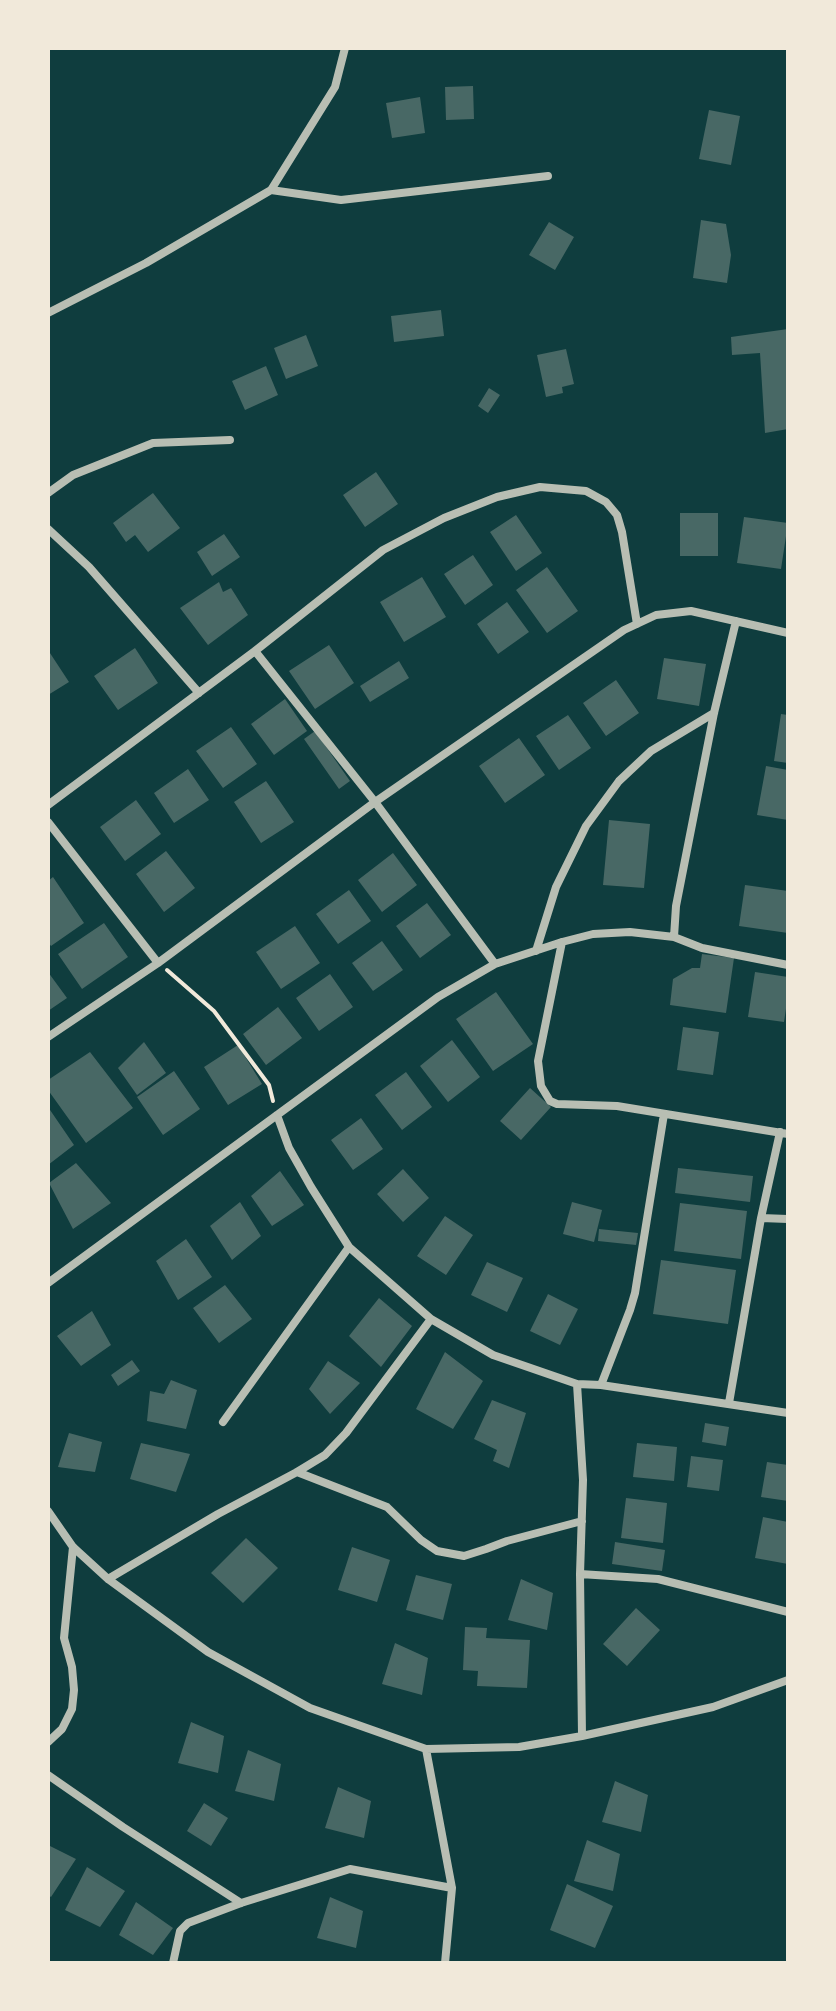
<!DOCTYPE html>
<html>
<head>
<meta charset="utf-8">
<style>
  body { margin:0 }
  #map { position:relative; width:836px; height:2011px; overflow:hidden; background:#0f3d3e; font-family:Jost,sans-serif }
  canvas { display:block }
  .frame { position:absolute; inset:0; border:50px solid #f1e9da; pointer-events:none }
</style>
</head>
<body>
<div id="map">
<canvas width="836" height="2011"></canvas>
<div class="frame"></div>
</div>
<script>
const c = document.querySelector('canvas').getContext('2d');
c.lineJoin = 'round';
function fill(path, color) { c.fillStyle = color; c.fill(path, 'evenodd'); }
const shape = rows => new Path2D(rows.map(r => 'M' + r).join(''));
function trace(path, color, width, dash) { c.strokeStyle = color; c.lineWidth = width; c.lineCap = dash ? 'butt' : 'round'; c.setLineDash(dash || []); c.stroke(path); }
fill(shape([
  [473,86,474,119,446,120,445,87],
  [420,97,425,133,392,138,386,103],
  [709,110,740,116,731,165,699,159],
  [701,220,726,224,731,255,727,283,693,278],
  [549,222,574,237,555,270,529,255],
  [441,310,444,336,394,342,391,316],
  [788,329,788,429,765,433,760,353,732,355,731,337],
  [306,335,318,366,286,379,274,348],
  [566,349,574,384,562,387,563,393,546,397,537,355],
  [266,366,278,395,245,410,232,381],
  [489,388,500,395,488,413,478,406],
  [376,472,398,504,365,527,343,495],
  [153,493,180,528,148,552,135,535,126,542,113,523],
  [680,513,718,513,718,556,680,556],
  [516,515,542,553,516,571,490,532],
  [744,517,788,523,781,569,737,563],
  [224,534,240,557,212,576,197,552],
  [473,555,493,585,465,605,444,574],
  [547,567,578,611,547,633,516,590],
  [422,577,446,617,404,642,380,602],
  [219,582,223,592,231,588,248,615,208,645,180,608],
  [507,602,529,632,498,654,477,624],
  [329,645,354,683,315,709,289,671],
  [135,648,158,683,118,710,94,676],
  [48,650,69,682,48,695],
  [664,658,706,664,699,706,657,699],
  [399,661,409,678,370,702,360,686],
  [616,680,639,713,606,736,583,703],
  [285,699,307,731,274,755,251,724],
  [781,714,788,715,788,763,774,761],
  [568,715,591,748,559,770,536,736],
  [231,727,257,764,223,788,196,751],
  [315,731,350,781,339,789,304,739],
  [519,738,545,775,505,803,479,766],
  [766,766,788,770,788,820,757,815],
  [188,769,209,800,174,823,154,793],
  [266,781,294,822,261,843,234,802],
  [136,800,161,834,125,861,100,827],
  [609,820,650,824,644,888,603,885],
  [166,851,195,888,164,912,136,874],
  [393,853,417,885,382,912,358,880],
  [53,877,84,923,51,946,48,942,48,881],
  [745,885,788,891,788,933,739,926],
  [349,890,371,921,338,944,316,914],
  [427,903,451,935,420,958,396,926],
  [104,923,128,957,82,989,58,954],
  [295,926,320,963,281,989,256,952],
  [382,941,403,970,373,991,352,963],
  [702,954,734,958,726,1013,670,1005,673,979,692,968,700,968],
  [48,972,67,998,48,1011],
  [755,972,788,977,788,995,784,1022,748,1017],
  [330,974,353,1007,319,1031,296,998],
  [496,992,533,1044,493,1071,456,1019],
  [278,1007,302,1038,266,1065,243,1034],
  [683,1027,719,1032,713,1075,677,1070],
  [452,1040,480,1077,448,1102,420,1066],
  [144,1042,166,1073,137,1095,118,1068],
  [238,1045,262,1084,228,1105,204,1067],
  [90,1052,133,1108,86,1143,48,1090,48,1080],
  [174,1071,200,1109,163,1135,137,1097],
  [406,1072,432,1107,402,1130,375,1095],
  [530,1088,551,1107,521,1140,500,1121],
  [48,1107,74,1145,48,1165],
  [361,1118,383,1149,353,1170,331,1140],
  [76,1163,111,1203,73,1229,49,1183],
  [678,1168,753,1176,750,1202,675,1193],
  [403,1169,429,1198,403,1222,377,1194],
  [280,1171,304,1205,272,1226,251,1196],
  [240,1202,261,1236,232,1260,210,1226],
  [572,1202,602,1210,594,1242,563,1234],
  [680,1203,747,1211,741,1259,674,1251],
  [445,1216,473,1235,446,1275,417,1256],
  [599,1229,638,1233,636,1245,598,1241],
  [186,1239,212,1277,178,1300,156,1261],
  [661,1260,736,1270,728,1324,653,1314],
  [487,1262,523,1278,507,1312,471,1295],
  [225,1285,252,1319,219,1343,193,1308],
  [548,1294,578,1309,560,1345,530,1331],
  [379,1298,412,1326,381,1367,349,1336],
  [92,1311,111,1345,81,1366,57,1336],
  [445,1352,483,1381,453,1429,416,1409],
  [132,1360,140,1371,118,1386,111,1375],
  [328,1361,360,1383,330,1414,309,1389],
  [171,1380,197,1390,186,1429,147,1421,150,1391,164,1394],
  [492,1400,526,1413,509,1468,493,1461,497,1450,474,1439],
  [705,1423,729,1427,726,1446,702,1442],
  [69,1433,102,1442,95,1472,58,1467],
  [141,1443,190,1454,176,1492,130,1479],
  [637,1443,677,1447,674,1481,633,1477],
  [691,1456,723,1460,719,1491,687,1487],
  [767,1462,788,1465,788,1501,761,1497],
  [626,1498,667,1503,663,1543,621,1538],
  [763,1517,788,1522,788,1564,755,1558],
  [246,1538,278,1568,243,1603,211,1573],
  [615,1542,665,1550,662,1571,612,1564],
  [352,1547,390,1560,377,1602,338,1590],
  [416,1575,452,1584,443,1620,406,1610],
  [521,1579,553,1593,547,1630,508,1620],
  [636,1608,660,1630,627,1666,603,1644],
  [465,1627,487,1628,486,1638,530,1640,527,1688,477,1686,478,1671,463,1670],
  [395,1643,428,1658,422,1695,382,1684],
  [191,1722,224,1736,218,1773,178,1763],
  [248,1750,281,1764,274,1801,235,1791],
  [615,1781,648,1795,641,1832,602,1822],
  [338,1787,371,1801,364,1838,325,1828],
  [204,1803,228,1818,211,1846,187,1831],
  [587,1840,620,1854,613,1891,574,1881],
  [48,1845,76,1859,51,1897,48,1895],
  [87,1867,125,1891,100,1927,65,1910],
  [567,1884,613,1906,595,1948,550,1930],
  [330,1897,363,1911,356,1948,317,1938],
  [136,1902,173,1928,153,1955,119,1935]
]), '#486865');
trace(shape([
  [167,970,214,1011,269,1085,273,1101]
]), '#f1e9da', 4);
trace(shape([
  [271,190,341,200,548,176],
  [48,313,146,263,271,190,335,87,345,48],
  [48,493,73,475,153,443,230,440],
  [48,529,89,567,199,693],
  [736,621,714,713,676,906,674,937,702,948,788,965],
  [255,651,375,802,495,964],
  [48,805,255,651,383,550,444,518,497,497,540,487,586,491,606,502,617,515,622,532,637,624],
  [48,822,158,963],
  [562,942,538,1061,541,1086,550,1101,557,1104,617,1106,788,1134],
  [536,951,556,887,586,826,619,781,651,751,714,713],
  [48,1037,158,963,375,802,624,630,656,615,691,611,788,633],
  [277,1115,289,1148,311,1187,349,1247,431,1319,493,1355,577,1384,601,1385,788,1413],
  [761,1218,788,1219],
  [48,1283,438,997,495,964,562,942,593,934,630,932,674,937],
  [577,1384,583,1480,580,1574,582,1736],
  [601,1385,630,1310,635,1293,664,1114],
  [729,1403,761,1218,780,1132],
  [223,1422,349,1247],
  [297,1472,387,1507,421,1540,437,1551,464,1556,486,1549,507,1541,582,1521],
  [48,1511,73,1547,108,1579,208,1652,310,1708,426,1749,519,1747,582,1736,713,1707,788,1680],
  [580,1574,658,1579,788,1612],
  [108,1579,218,1514,297,1472,325,1455,346,1433,431,1319],
  [48,1742,62,1729,72,1709,74,1690,72,1667,64,1638,73,1547],
  [426,1749,452,1888,445,1963],
  [48,1775,123,1827,241,1903],
  [173,1963,180,1931,188,1923,241,1903,350,1869,452,1888]
]), '#b8beb3', 8);
</script>
</body>
</html>
